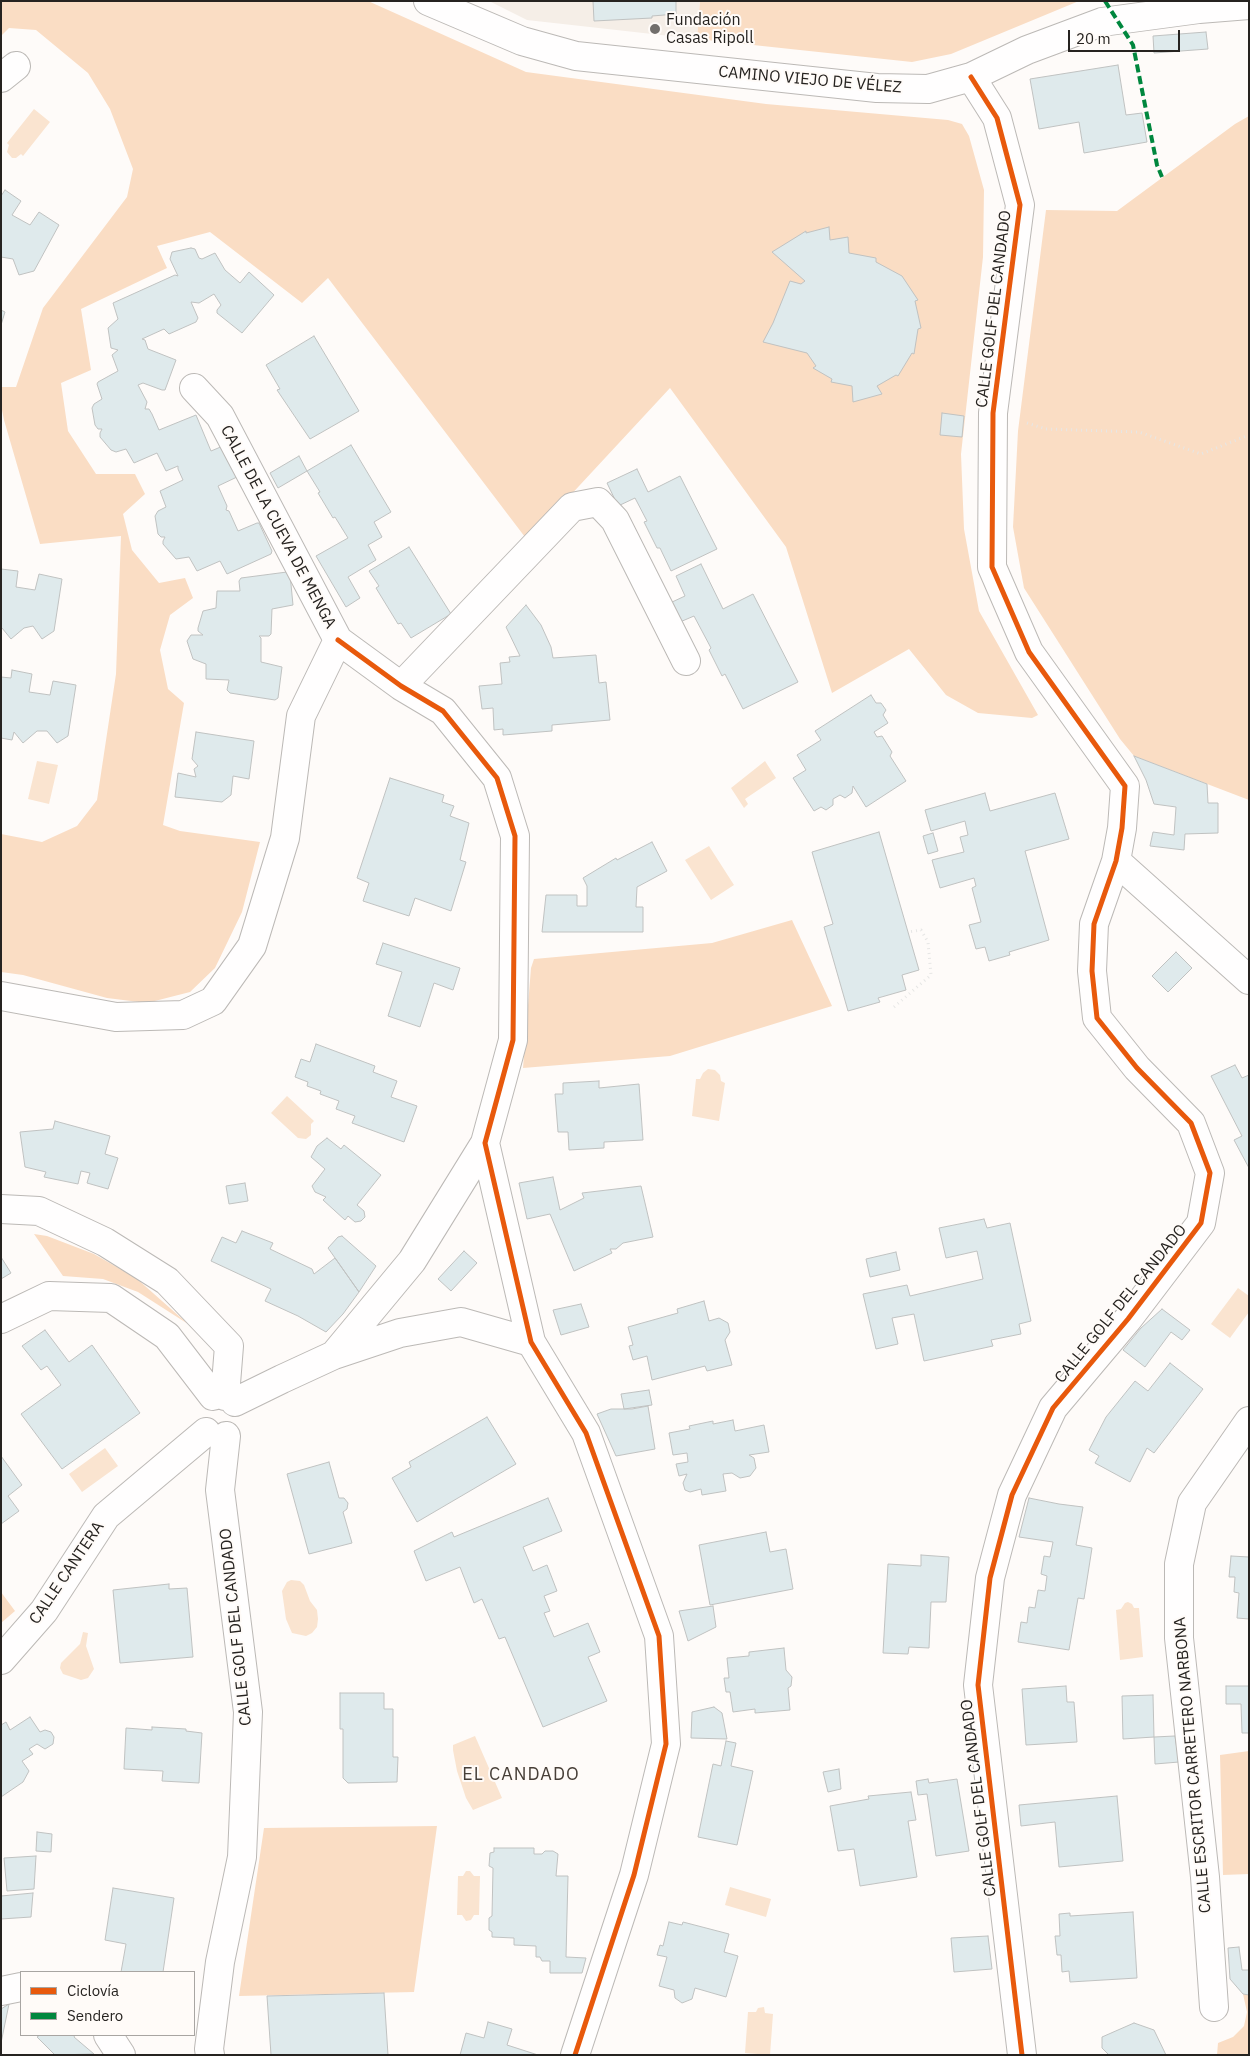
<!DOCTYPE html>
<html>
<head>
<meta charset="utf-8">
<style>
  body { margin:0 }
  #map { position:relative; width:1250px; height:2056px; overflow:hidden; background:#fefbf9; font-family:"IBM Plex Sans",sans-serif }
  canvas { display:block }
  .frame { position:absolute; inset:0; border:2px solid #262320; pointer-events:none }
  .legend { position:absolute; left:20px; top:1971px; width:175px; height:65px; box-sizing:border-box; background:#fffbf8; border:1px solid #a8a5a2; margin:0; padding:6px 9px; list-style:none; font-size:15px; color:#262320 }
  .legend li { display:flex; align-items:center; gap:10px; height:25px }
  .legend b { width:25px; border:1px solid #a8a5a2 }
  .scale { position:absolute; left:1068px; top:30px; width:112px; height:22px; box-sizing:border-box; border:2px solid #262320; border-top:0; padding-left:6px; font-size:15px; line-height:18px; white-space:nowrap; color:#262320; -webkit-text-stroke:4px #fffbf8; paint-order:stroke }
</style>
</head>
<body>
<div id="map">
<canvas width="1250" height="2056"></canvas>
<div class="frame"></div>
<ul class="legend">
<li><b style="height:6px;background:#e8590c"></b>Ciclovía</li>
<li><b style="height:6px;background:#00873e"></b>Sendero</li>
</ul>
<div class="scale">20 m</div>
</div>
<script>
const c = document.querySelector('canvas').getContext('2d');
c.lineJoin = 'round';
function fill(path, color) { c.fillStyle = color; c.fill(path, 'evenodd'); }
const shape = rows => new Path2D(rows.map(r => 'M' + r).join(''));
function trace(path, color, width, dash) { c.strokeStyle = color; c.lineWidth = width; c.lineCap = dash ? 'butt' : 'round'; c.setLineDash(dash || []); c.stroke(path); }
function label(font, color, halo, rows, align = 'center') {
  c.font = font + ' "IBM Plex Sans",sans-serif'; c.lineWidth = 4; c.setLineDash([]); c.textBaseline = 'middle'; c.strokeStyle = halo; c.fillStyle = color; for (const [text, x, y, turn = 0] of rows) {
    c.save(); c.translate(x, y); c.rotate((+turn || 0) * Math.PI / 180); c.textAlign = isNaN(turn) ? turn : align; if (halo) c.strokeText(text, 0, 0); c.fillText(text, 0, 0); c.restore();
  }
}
fill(shape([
  [489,1,700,1,697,39,527,20]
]), '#f5eee7');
fill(shape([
  [1,1,368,1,526,72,766,104,948,120,962,124,969,136,984,190,983,257,961,454,964,529,979,611,1038,715,1032,718,978,713,946,695,909,649,832,693,786,547,670,388,528,541,328,278,302,303,210,232,157,246,167,268,81,309,91,370,61,383,68,431,96,474,135,474,145,494,123,514,132,550,159,583,185,578,193,598,170,615,160,650,168,689,184,703,163,825,180,831,260,842,242,912,215,968,190,992,147,1003,107,998,23,975,1,972,1,834,42,842,77,826,97,800,116,674,121,536,40,544,4,420,1,405,1,387,16,387,43,308,127,197,133,169,110,109,88,73,36,30,9,28,1,36],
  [700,1,1079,1,951,54,912,62,697,39],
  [1249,116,1249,800,1134,756,1120,739,1024,588,1013,527,1018,431,1046,210,1117,211,1235,124],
  [792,920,832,1006,670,1056,523,1068,531,968,534,959,712,943],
  [34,1234,47,1236,94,1254,136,1278,188,1324,138,1292,103,1279,63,1276],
  [1,1592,15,1611,1,1623],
  [1249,1751,1249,1874,1223,1875,1220,1755],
  [437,1826,414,1992,239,1996,264,1828],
  [1243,1994,1249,1995,1249,2055,1217,2055,1218,2043,1233,2037,1244,2026,1247,2012]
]), '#faddc4');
fill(shape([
  [34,109,50,122,23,156,21,154,16,158,12,158,7,152,9,145,7,143],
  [37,761,58,765,49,804,28,799],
  [765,761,776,778,745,799,748,804,744,808,731,788],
  [709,846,734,885,711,900,685,860],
  [708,1069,715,1070,720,1075,721,1081,725,1083,719,1121,692,1116,696,1079,700,1079,703,1073],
  [287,1096,314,1121,311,1124,311,1135,306,1139,298,1138,271,1113],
  [1238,1288,1249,1296,1249,1312,1230,1338,1211,1324],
  [105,1448,118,1466,82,1492,69,1474],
  [291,1580,300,1581,304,1585,310,1601,317,1610,318,1619,317,1627,312,1633,306,1636,292,1633,286,1619,282,1591,287,1582],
  [1128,1602,1132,1604,1134,1608,1139,1608,1143,1657,1120,1660,1116,1610,1121,1609,1125,1603],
  [83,1632,88,1633,86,1646,94,1669,88,1678,81,1680,63,1674,60,1668,61,1663,80,1644],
  [475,1736,502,1798,473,1810,466,1798,457,1771,453,1750,453,1745],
  [466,1871,470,1871,474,1876,480,1876,479,1915,474,1915,471,1920,466,1921,462,1915,457,1915,458,1876,463,1876],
  [730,1887,771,1899,766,1917,725,1905],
  [764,2007,765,2013,773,2014,770,2055,745,2053,748,2012,756,2012,758,2008]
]), '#fae4d0');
const building = shape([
  [593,1,676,1,676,14,652,16,652,18,594,21,593,1],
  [1206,32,1208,49,1154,53,1153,36,1206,32],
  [1118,65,1126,115,1142,113,1147,142,1084,153,1079,122,1039,129,1030,79,1118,65],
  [5,190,21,201,12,215,30,225,39,212,59,225,34,271,19,275,13,259,1,257,1,196,5,190],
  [829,227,830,240,848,237,849,253,876,258,876,262,902,276,918,300,915,301,921,328,918,329,914,354,912,353,898,376,896,375,877,386,882,394,853,402,852,386,831,382,832,379,813,368,816,366,807,353,763,342,773,323,790,281,801,284,805,281,772,252,806,231,806,233,829,227],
  [191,248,195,249,199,258,202,259,215,253,225,270,240,283,249,272,274,295,242,333,217,313,217,310,221,305,214,294,199,303,191,302,198,318,196,322,169,334,164,329,142,339,145,340,148,349,176,360,165,390,162,390,143,383,138,385,147,402,145,409,149,409,152,414,159,430,196,415,211,451,223,446,237,477,218,486,227,506,226,510,229,511,238,531,257,523,259,523,272,551,271,554,227,574,220,561,197,571,189,557,176,559,163,544,163,541,165,537,161,537,158,534,155,516,158,511,166,507,160,491,183,480,178,469,178,466,166,471,157,453,134,463,126,449,116,452,111,450,100,437,100,433,102,429,98,429,95,425,92,408,94,404,102,399,97,384,98,382,118,371,112,355,118,350,111,348,108,328,118,319,113,303,175,275,178,276,170,259,172,252,191,248],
  [1,310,5,312,1,325,1,310],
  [314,336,359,411,310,439,277,390,280,389,266,365,314,336],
  [942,413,964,416,962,437,940,435,942,413],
  [351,445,391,512,374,522,382,537,368,545,376,560,348,577,360,598,346,607,316,556,348,538,335,517,333,518,318,493,320,492,307,471,351,445],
  [299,456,307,471,278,488,270,473,299,456],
  [637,469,648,492,680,476,717,549,671,571,660,548,657,548,644,522,647,521,635,498,618,506,607,483,637,469],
  [409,547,451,614,411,638,401,623,398,624,376,588,379,586,369,571,409,547],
  [701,564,723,609,753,594,798,682,743,709,725,674,722,676,709,650,711,648,694,616,680,622,670,603,685,596,676,576,701,564],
  [1,569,18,571,16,587,35,590,39,574,62,579,54,631,42,639,33,626,24,628,11,639,2,628,1,630,1,569],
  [287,572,290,574,293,605,272,609,271,634,269,636,259,636,261,638,261,662,282,667,278,698,275,700,230,693,227,690,229,680,206,679,206,664,193,659,187,641,191,635,203,635,198,631,198,628,203,611,216,608,217,591,240,591,239,581,241,578,287,572],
  [526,605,541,625,551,647,553,658,596,655,599,683,606,682,610,720,552,725,552,731,503,735,503,729,494,730,493,708,482,709,479,686,502,684,500,663,510,662,509,657,520,656,506,627,526,605],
  [12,670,32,674,29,692,50,695,53,681,76,685,68,736,57,743,47,731,37,731,23,743,14,732,12,740,1,738,1,677,11,678,12,670],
  [871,695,876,703,881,703,886,710,883,715,888,723,874,732,877,737,882,736,892,752,890,756,906,781,866,807,853,786,852,793,845,798,840,795,833,799,833,805,826,810,821,807,814,811,793,778,806,770,797,755,821,740,815,731,871,695],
  [196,732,254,741,249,779,233,776,231,795,222,802,175,797,178,773,196,777,194,769,198,766,192,759,196,732],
  [1134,756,1207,784,1208,803,1218,803,1218,833,1185,834,1184,850,1150,846,1153,832,1174,835,1176,807,1154,804,1146,780,1134,756],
  [390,778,444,795,442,802,454,806,450,816,469,823,460,860,466,862,451,911,415,898,409,916,363,901,369,883,357,878,390,778],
  [985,793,990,811,1055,793,1069,839,1025,851,1049,940,1009,952,1010,955,989,961,985,947,976,949,969,925,981,922,972,888,976,886,974,878,940,888,932,860,964,852,960,837,968,835,965,821,931,831,925,810,985,793],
  [879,832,919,970,902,975,906,990,878,998,880,1002,848,1011,824,927,833,924,812,852,879,832],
  [933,833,938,851,928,854,923,836,933,833],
  [652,842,667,871,637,887,636,907,643,907,643,932,542,932,546,895,577,895,577,906,587,906,587,886,583,878,616,858,617,860,652,842],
  [383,943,460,968,453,990,434,983,420,1027,388,1016,402,972,376,964,383,943],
  [1176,952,1192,968,1168,992,1152,976,1176,952],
  [316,1044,375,1066,373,1072,397,1081,391,1097,417,1106,404,1142,352,1123,355,1116,336,1109,339,1101,320,1094,321,1091,307,1086,308,1082,295,1077,301,1059,310,1062,316,1044],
  [1235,1065,1242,1078,1249,1075,1249,1168,1234,1140,1242,1136,1211,1076,1235,1065],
  [599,1081,599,1088,639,1084,643,1140,604,1142,604,1148,569,1150,568,1132,558,1132,555,1094,563,1094,563,1083,599,1081],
  [55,1121,110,1136,105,1154,118,1158,108,1189,87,1183,90,1173,81,1171,78,1184,44,1177,46,1172,25,1167,20,1132,53,1129,55,1121],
  [327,1138,341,1149,344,1145,381,1175,357,1205,364,1211,365,1217,361,1221,355,1222,348,1216,345,1220,323,1200,326,1197,315,1192,312,1186,325,1169,311,1157,317,1146,327,1138],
  [553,1177,560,1210,584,1198,582,1193,641,1186,653,1237,623,1243,616,1249,610,1249,612,1253,574,1271,550,1214,527,1219,519,1183,553,1177],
  [245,1183,248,1201,229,1204,226,1186,245,1183],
  [984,1219,987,1228,1010,1223,1031,1321,1019,1324,1021,1334,991,1340,993,1346,924,1361,914,1314,892,1318,898,1344,876,1349,863,1294,907,1285,910,1296,983,1279,977,1251,946,1258,939,1228,984,1219],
  [242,1231,273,1243,270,1249,312,1269,314,1274,335,1258,359,1292,343,1314,326,1332,298,1316,265,1301,271,1289,211,1261,222,1237,236,1243,242,1231],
  [342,1236,376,1266,359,1292,328,1248,338,1237,342,1236],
  [464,1251,477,1263,451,1291,438,1279,464,1251],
  [896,1252,900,1270,870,1277,866,1259,896,1252],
  [1,1257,11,1273,1,1279,1,1257],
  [704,1301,709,1321,719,1318,728,1323,730,1332,725,1340,732,1365,707,1371,705,1366,652,1380,647,1356,633,1360,629,1346,633,1345,628,1327,678,1313,677,1309,704,1301],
  [581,1304,589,1327,561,1335,553,1310,581,1304],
  [1162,1309,1190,1330,1182,1340,1171,1332,1145,1367,1123,1350,1141,1328,1162,1309],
  [45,1330,69,1362,92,1345,140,1413,62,1469,21,1414,61,1385,47,1366,41,1370,22,1346,45,1330],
  [1170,1363,1203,1389,1154,1453,1147,1448,1130,1482,1095,1463,1099,1456,1089,1450,1106,1417,1135,1381,1148,1391,1170,1363],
  [649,1390,652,1405,624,1409,621,1394,649,1390],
  [648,1406,655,1449,616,1456,597,1414,611,1409,632,1409,648,1406],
  [487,1417,516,1464,417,1522,392,1478,411,1467,409,1462,487,1417],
  [733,1420,735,1431,764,1425,769,1452,749,1455,754,1458,756,1468,750,1476,740,1478,732,1473,723,1474,726,1491,702,1495,701,1489,690,1492,685,1490,683,1483,687,1474,679,1476,676,1464,688,1462,687,1453,673,1455,669,1433,690,1429,689,1426,713,1421,713,1424,733,1420],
  [1,1456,22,1485,8,1496,19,1511,1,1524,1,1456],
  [329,1462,339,1498,344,1498,348,1503,347,1509,343,1512,352,1543,309,1554,287,1474,329,1462],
  [548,1498,562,1531,523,1547,533,1571,547,1565,557,1591,544,1596,550,1611,544,1613,554,1637,588,1623,600,1652,588,1657,607,1701,543,1727,505,1637,499,1639,482,1599,474,1603,460,1567,426,1581,414,1551,452,1532,454,1537,548,1498],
  [1029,1498,1059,1504,1083,1507,1076,1545,1092,1548,1084,1599,1078,1598,1069,1650,1018,1642,1021,1622,1027,1623,1029,1607,1035,1608,1038,1590,1045,1591,1047,1576,1041,1574,1044,1556,1050,1557,1053,1542,1019,1537,1029,1498],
  [766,1532,770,1552,786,1549,793,1589,710,1605,699,1545,766,1532],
  [921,1555,949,1557,946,1602,931,1602,929,1648,909,1647,908,1654,883,1653,888,1564,921,1566,921,1555],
  [1231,1556,1249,1557,1249,1619,1237,1618,1239,1593,1234,1592,1235,1577,1229,1577,1231,1556],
  [169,1584,169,1589,187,1588,193,1657,120,1663,113,1590,169,1584],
  [713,1606,716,1627,688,1641,679,1611,713,1606],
  [784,1648,786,1670,792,1677,791,1686,788,1688,790,1710,755,1713,755,1709,733,1712,730,1692,726,1692,724,1678,729,1678,727,1658,749,1656,749,1652,784,1648],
  [1066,1686,1067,1702,1074,1702,1077,1742,1026,1745,1022,1689,1066,1686],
  [1226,1686,1249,1686,1249,1733,1242,1733,1241,1704,1226,1704,1226,1686],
  [340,1693,384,1693,384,1709,393,1709,393,1757,398,1757,397,1782,348,1783,343,1778,343,1729,340,1729,340,1693],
  [1153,1695,1154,1737,1123,1739,1122,1696,1153,1695],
  [714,1707,722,1713,727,1739,691,1738,692,1712,714,1707],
  [30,1717,40,1732,45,1730,51,1732,54,1737,53,1744,45,1749,37,1744,29,1749,33,1754,22,1761,29,1771,23,1782,1,1797,1,1725,6,1722,10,1730,30,1717],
  [152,1727,186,1729,186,1731,202,1733,199,1783,162,1781,163,1771,124,1769,126,1728,152,1730,152,1727],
  [1175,1736,1179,1762,1155,1764,1154,1737,1175,1736],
  [726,1741,736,1743,731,1766,753,1771,737,1845,698,1837,713,1764,721,1766,726,1741],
  [839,1769,841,1789,828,1792,823,1772,839,1769],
  [928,1779,929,1783,957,1779,969,1851,936,1856,927,1794,918,1795,916,1781,928,1779],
  [911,1792,916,1820,908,1821,917,1877,860,1886,854,1849,838,1851,830,1806,869,1799,868,1796,911,1792],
  [1117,1796,1123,1861,1059,1867,1055,1822,1021,1826,1019,1805,1117,1796],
  [37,1832,52,1834,51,1852,36,1851,37,1832],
  [494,1848,534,1848,534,1854,542,1854,545,1851,553,1851,558,1854,556,1876,568,1876,566,1957,586,1958,582,1973,550,1973,550,1961,542,1961,540,1957,536,1957,536,1946,514,1945,514,1938,492,1937,492,1932,489,1930,489,1918,492,1916,493,1868,489,1866,490,1853,494,1852,494,1848],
  [36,1856,34,1889,7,1891,4,1858,36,1856],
  [113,1888,174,1898,163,1972,121,1972,126,1944,105,1940,113,1888],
  [33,1893,31,1917,1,1919,1,1896,33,1893],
  [1133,1912,1137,1978,1070,1982,1069,1971,1062,1972,1061,1955,1057,1955,1055,1936,1060,1936,1059,1914,1070,1913,1070,1916,1133,1912],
  [669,1922,682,1925,683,1922,729,1934,724,1952,738,1956,726,1997,695,1988,692,1999,682,2003,675,1998,674,1990,659,1986,667,1957,657,1955,660,1945,663,1946,669,1922],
  [988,1936,992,1969,954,1972,951,1938,988,1936],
  [1239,1947,1242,1970,1249,1970,1249,1995,1243,1994,1230,1979,1228,1948,1239,1947],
  [384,1993,388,2055,271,2055,267,1996,384,1993],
  [9,2004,1,2043,1,2009,9,2004],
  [488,2022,512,2029,507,2045,538,2055,460,2055,466,2033,484,2038,488,2022],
  [1134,2023,1154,2030,1166,2055,1109,2055,1102,2048,1102,2037,1134,2023],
  [40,2035,75,2035,74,2037,94,2054,55,2055,37,2037,40,2035]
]);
fill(building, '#dfeaec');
trace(building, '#c0c2c1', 1);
const minor = shape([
  [428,1,522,41,576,56,877,88,928,89,971,77,1027,50,1102,22,1199,9,1249,5],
  [971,77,997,118,1020,205,993,413,992,567,1029,652,1125,786,1122,828,1116,861,1094,924,1092,971,1097,1018,1137,1068,1191,1123,1210,1173,1201,1223,1128,1319,1053,1408,1012,1495,990,1578,978,1685,1022,2055],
  [1,78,16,66],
  [338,640,401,686,443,711,497,778,515,836,513,1040,485,1143,531,1342,586,1433,659,1636,666,1744,634,1875,575,2055],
  [401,686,572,507,598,502,615,520,686,661],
  [1116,861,1249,980],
  [1,996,116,1017,183,1015,213,1001,252,946,285,838,301,716,338,640,220,416,194,388],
  [1,1209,39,1211,105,1242,167,1281,229,1346,225,1396],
  [1,1319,49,1296,111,1298,167,1336,213,1396],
  [334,1355,412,1261,485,1143],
  [235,1402,282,1379,334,1355,400,1333,461,1322,531,1342],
  [1,1660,44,1611,106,1516,206,1432],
  [1,1991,21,1987],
  [1214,2007,1205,1877,1179,1638,1179,1564,1192,1503,1249,1421],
  [108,2035,121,2055],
  [210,2055,209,2049,220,1962,242,1857,248,1712,220,1490,226,1436]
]);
trace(minor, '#bcb9b6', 30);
trace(shape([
  [1027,423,1046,429,1139,432,1201,454,1249,435],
  [894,1007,931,975,928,942,921,930,908,932]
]), '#e6e6e5', 3, [1, 4]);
trace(minor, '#fffefe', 28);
trace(shape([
  [1105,1,1133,45,1157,165,1162,177]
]), '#00873e', 4, [8, 4]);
trace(shape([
  [971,77,997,118,1020,205,993,413,992,567,1029,652,1125,786,1122,828,1116,861,1094,924,1092,971,1097,1018,1137,1068,1191,1123,1210,1173,1201,1223,1128,1319,1053,1408,1012,1495,990,1578,978,1685,1022,2055],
  [338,640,401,686,443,711,497,778,515,836,513,1040,485,1143,531,1342,586,1433,659,1636,666,1744,634,1875,575,2055]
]), '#e8590c', 5);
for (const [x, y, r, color] of [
  [655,29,6,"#726f6c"]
]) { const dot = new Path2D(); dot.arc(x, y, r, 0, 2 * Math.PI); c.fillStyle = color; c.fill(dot); trace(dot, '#fffbf8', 2); }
label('16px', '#262320', '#fffbf8', [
  ["Fundación",666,20],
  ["Casas Ripoll",666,38]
], 'left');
label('16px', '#262320', '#fffbf8', [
  ["CAMINO VIEJO DE VÉLEZ",810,80,5],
  ["CALLE GOLF DEL CANDADO",994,309,-83],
  ["CALLE DE LA CUEVA DE MENGA",278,527,62],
  ["CALLE GOLF DEL CANDADO",1121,1304,-51],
  ["CALLE CANTERA",67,1573,-56],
  ["CALLE GOLF DEL CANDADO",236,1627,-96],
  ["CALLE ESCRITOR CARRETERO NARBONA",1193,1765,-95],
  ["CALLE GOLF DEL CANDADO",979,1798,-97]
]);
c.letterSpacing = '1px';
label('18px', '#473f38', '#fffbf8', [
  ["EL CANDADO",521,1775]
]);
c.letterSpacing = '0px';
</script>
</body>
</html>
